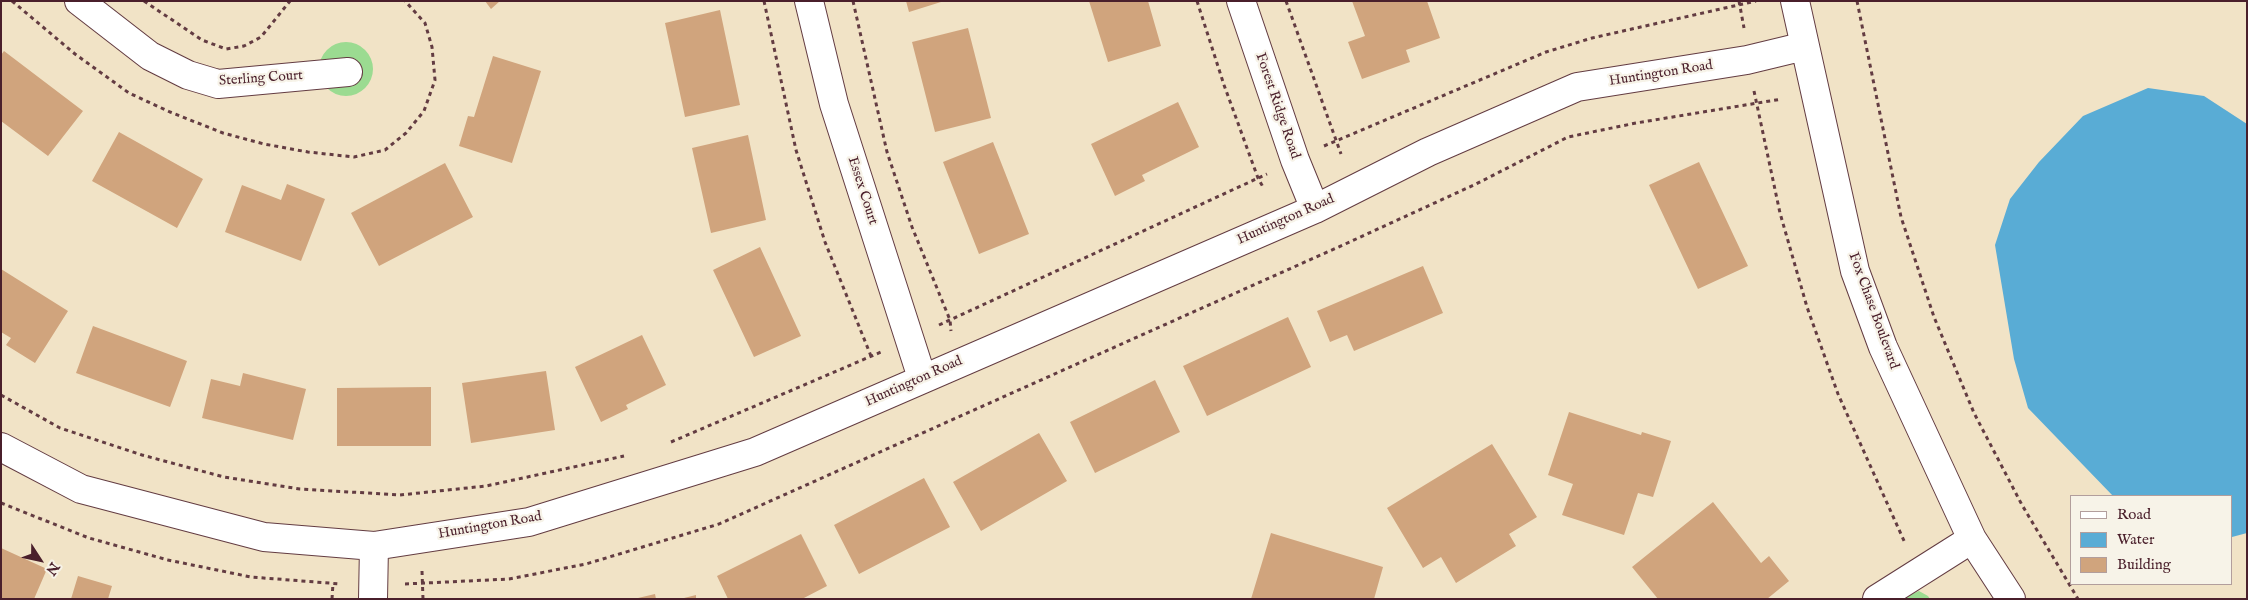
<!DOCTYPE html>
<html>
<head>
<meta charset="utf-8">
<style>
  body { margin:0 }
  #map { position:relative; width:2248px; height:600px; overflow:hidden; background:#f1e3c6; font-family:"IM FELL English",serif }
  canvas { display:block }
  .frame { position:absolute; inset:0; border:2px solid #4a1f2b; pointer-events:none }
  .legend { position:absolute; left:2070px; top:495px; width:162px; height:90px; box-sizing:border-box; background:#f7f3e8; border:1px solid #b29e9c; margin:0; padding:6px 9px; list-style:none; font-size:15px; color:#4a1f2b }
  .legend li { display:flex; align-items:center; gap:10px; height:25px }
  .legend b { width:25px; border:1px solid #b29e9c }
  .north { position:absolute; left:15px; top:535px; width:50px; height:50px; -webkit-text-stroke:4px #f7f3e8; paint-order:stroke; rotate:125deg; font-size:14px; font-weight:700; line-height:20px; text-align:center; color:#4a1f2b }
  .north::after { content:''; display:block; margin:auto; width:18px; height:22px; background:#4a1f2b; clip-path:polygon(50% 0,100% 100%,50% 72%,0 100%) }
</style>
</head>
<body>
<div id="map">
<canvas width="2248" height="600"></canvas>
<div class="frame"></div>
<ul class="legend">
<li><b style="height:6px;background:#fff"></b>Road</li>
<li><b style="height:14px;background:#59acd5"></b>Water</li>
<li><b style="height:14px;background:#d0a47d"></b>Building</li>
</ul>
<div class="north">N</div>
</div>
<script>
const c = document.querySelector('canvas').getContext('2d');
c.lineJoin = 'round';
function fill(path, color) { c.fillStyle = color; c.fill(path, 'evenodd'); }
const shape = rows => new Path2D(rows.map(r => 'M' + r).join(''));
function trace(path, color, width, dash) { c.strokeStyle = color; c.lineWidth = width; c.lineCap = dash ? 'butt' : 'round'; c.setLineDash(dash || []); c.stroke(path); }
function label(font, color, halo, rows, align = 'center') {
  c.font = font + ' "IM FELL English",serif'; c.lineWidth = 4.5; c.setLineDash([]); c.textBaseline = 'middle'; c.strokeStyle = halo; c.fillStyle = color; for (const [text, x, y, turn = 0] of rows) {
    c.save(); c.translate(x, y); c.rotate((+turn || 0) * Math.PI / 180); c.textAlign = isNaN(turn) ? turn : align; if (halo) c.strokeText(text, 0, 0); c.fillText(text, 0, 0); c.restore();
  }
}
fill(shape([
  '319 69a27 27 0 1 1 54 0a27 27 0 1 1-54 0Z',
  [1919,591,1928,596,1930,599,1900,599]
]), '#9bdb91');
fill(shape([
  [2148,88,2204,96,2247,124,2247,533,2232,537,2232,496,2113,496,2028,408,2014,359,1995,245,2010,199,2039,162,2083,116]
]), '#59acd5');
fill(shape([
  [485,1,500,1,491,9],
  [906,1,941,1,941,2,909,12],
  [1089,1,1148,1,1161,46,1108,62],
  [1352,1,1427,1,1440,38,1406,50,1410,62,1362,79,1348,42,1365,36],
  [720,10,740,105,685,117,665,23],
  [968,28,991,118,935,132,912,42],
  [4,51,83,111,48,156,1,121,1,55],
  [493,56,541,71,512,163,459,146,468,116,474,117],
  [1178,102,1199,147,1142,175,1145,181,1115,196,1091,144],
  [119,132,203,179,177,228,92,181],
  [748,135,766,220,711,233,692,148],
  [993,142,1029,234,979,254,943,162],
  [1699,162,1748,266,1698,289,1649,185],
  [445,163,473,217,379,266,351,213],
  [287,184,325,199,301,261,225,232,242,185,281,200],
  [760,247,801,336,754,357,713,270],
  [1423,266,1443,313,1354,351,1347,335,1330,342,1317,311],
  [1,269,68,311,35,363,6,345,11,338,1,332],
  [1288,317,1311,367,1207,416,1183,366],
  [93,326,187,361,170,407,76,373],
  [642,335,666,385,626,405,628,409,601,422,575,367],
  [546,371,555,430,471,443,462,383],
  [243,373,306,389,293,440,202,418,211,379,240,386],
  [1155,380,1180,432,1095,473,1070,422],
  [431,387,431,446,337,446,337,388],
  [1569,412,1641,435,1642,432,1671,441,1653,497,1638,493,1624,535,1562,515,1573,484,1548,475],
  [1039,433,1067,481,981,531,953,482],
  [1492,444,1537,517,1509,534,1516,546,1456,583,1441,557,1423,568,1387,508],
  [924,478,950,527,859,574,834,525],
  [1713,502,1761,563,1769,556,1789,581,1767,599,1658,599,1632,567],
  [1271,533,1383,567,1374,599,1251,599],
  [801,534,827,586,802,599,728,599,717,576],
  [1,548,47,569,34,599,1,599],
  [78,576,112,586,108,599,71,599],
  [655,594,656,599,638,599,638,598],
  [696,595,696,599,684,599,684,598]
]), '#d0a47d');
const street = shape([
  [79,1,150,56,188,75,218,84,348,72],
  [809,1,834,104,922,378],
  [1241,1,1295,160,1315,209],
  [1795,1,1855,271,1883,347,1972,539,2011,599],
  [1,447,81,489,264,537,374,546,529,522,755,452,1315,209,1428,152,1577,87,1747,60,1805,46],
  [373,599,374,546],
  [1877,599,1972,539]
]);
trace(street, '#633c42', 30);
trace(shape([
  [12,1,75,54,129,93,170,112,223,133,264,144,308,152,354,157,385,150,406,133,424,111,435,80,432,47,425,23,405,1],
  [144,1,202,40,226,49,244,46,261,37,290,1],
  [764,1,796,150,825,242,871,356],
  [853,1,887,152,912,227,950,320,951,331],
  [1197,1,1224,85,1258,178,1263,187],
  [1286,1,1341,154],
  [1739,1,1744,28],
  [1857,1,1901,217,1934,317,1974,413,2022,505,2078,599],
  [1754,91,1780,213,1807,307,1838,394,1905,543],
  [1324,146,1546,52,1592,38,1756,1],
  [939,325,1267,174],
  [1,395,60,428,142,455,224,477,300,489,400,495,486,486,624,456],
  [671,442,881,352],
  [1,503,89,538,168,560,251,577,341,584],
  [422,571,423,599],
  [405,584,509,579,586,564,719,524,1343,245,1476,184,1568,137,1636,123,1782,99],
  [332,599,333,583]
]), '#633c42', 3, [4, 4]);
trace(street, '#fff', 28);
label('14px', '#4a1f2b', '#f7f3e8', [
  ["Huntington Road",1661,74,-9],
  ["Sterling Court",261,79,-4],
  ["Forest Ridge Road",1277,106,71],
  ["Essex Court",862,191,72],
  ["Huntington Road",1286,220,-24],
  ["Fox Chase Boulevard",1873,311,70],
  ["Huntington Road",914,382,-24],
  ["Huntington Road",490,526,-10]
]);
</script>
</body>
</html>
